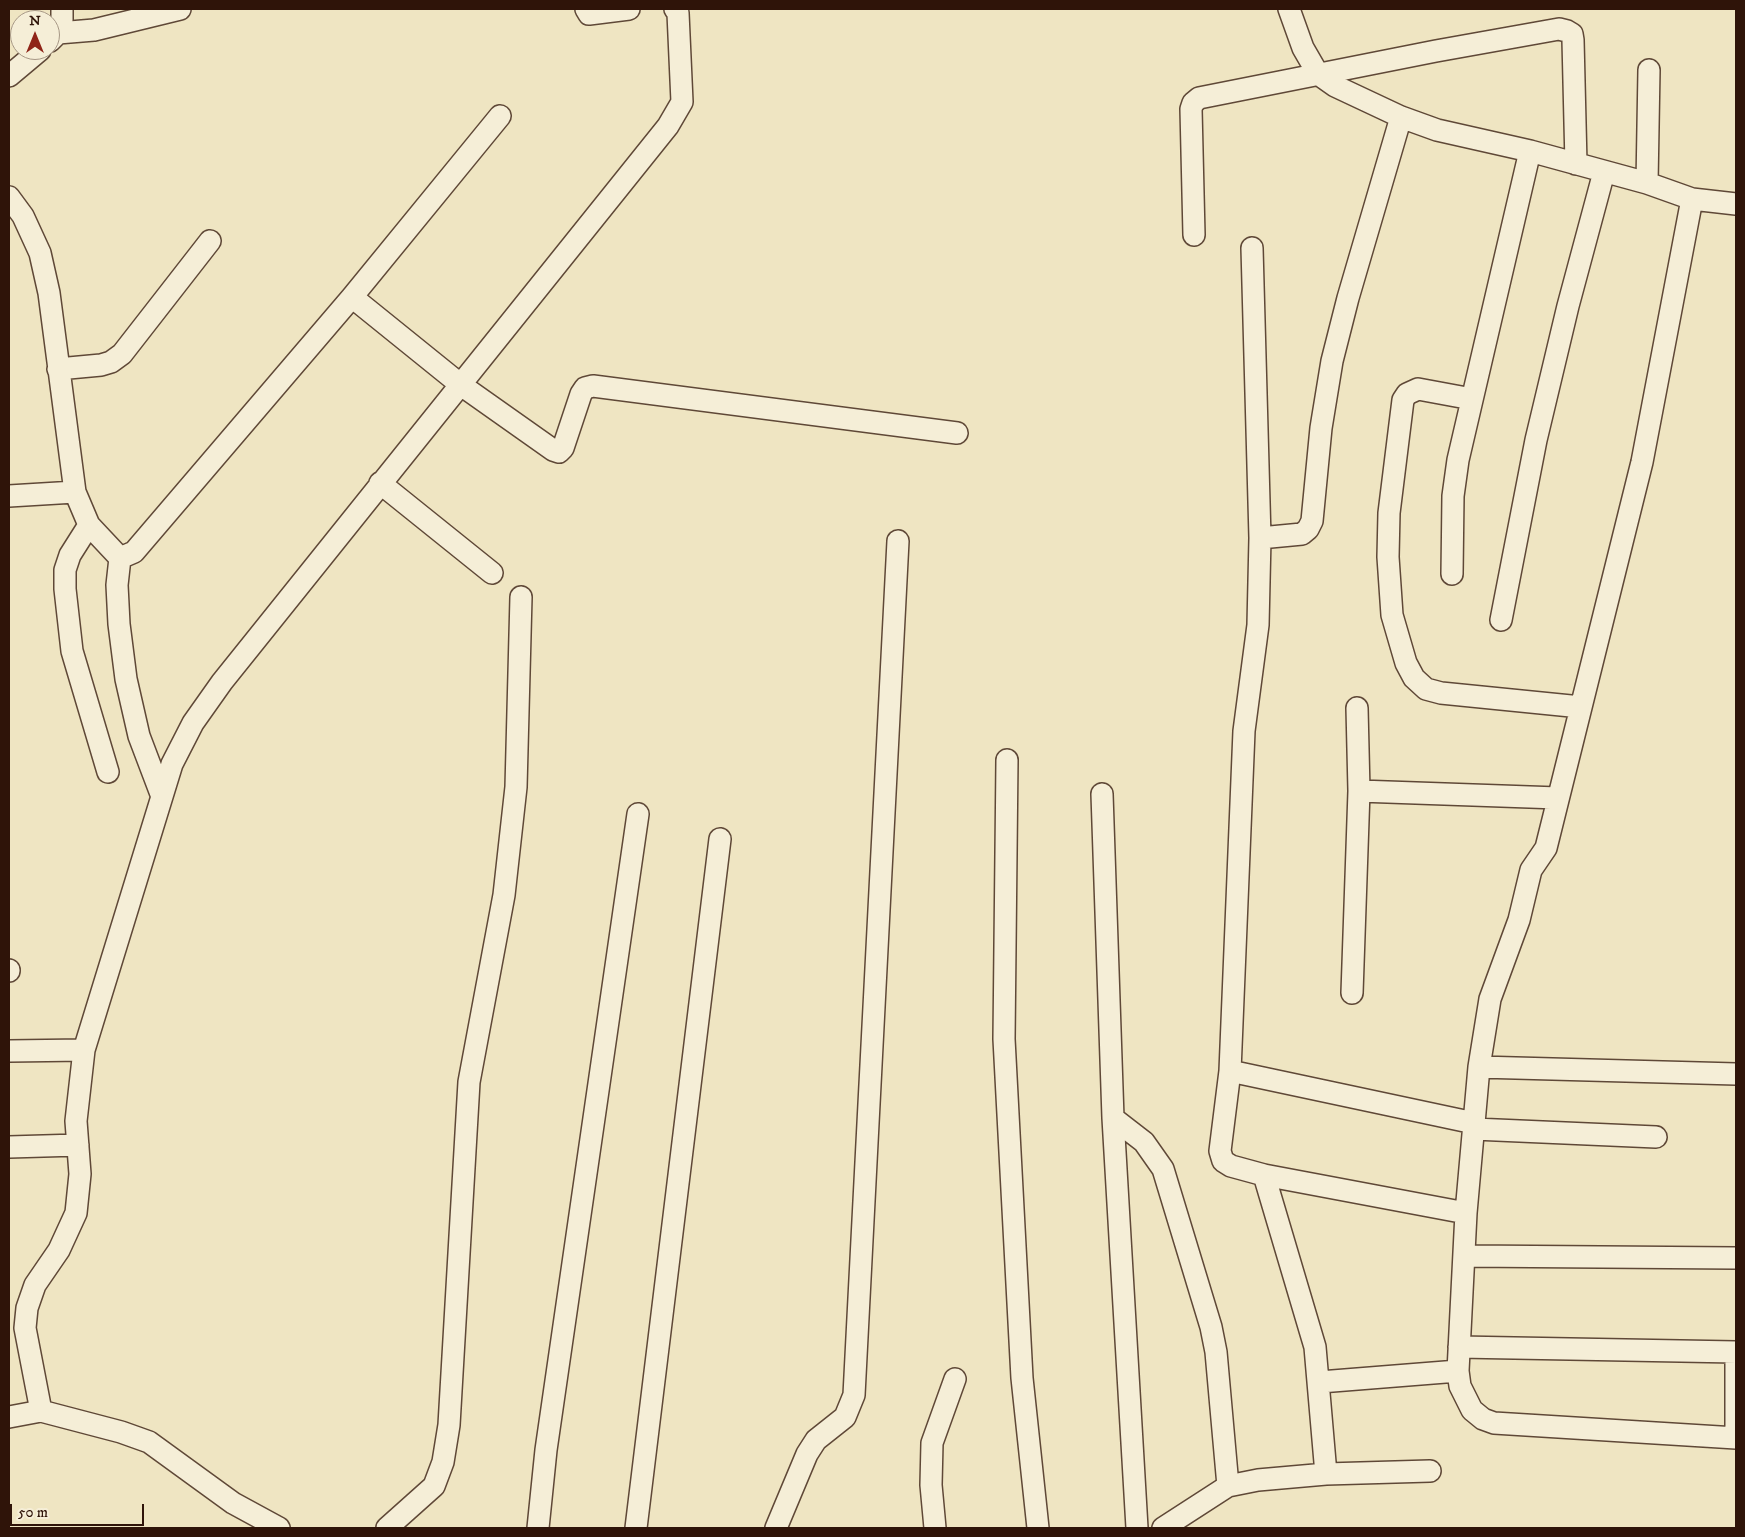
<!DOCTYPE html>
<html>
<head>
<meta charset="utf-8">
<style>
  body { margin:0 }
  #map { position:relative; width:1745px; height:1537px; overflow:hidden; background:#efe5c2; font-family:"IM FELL DW Pica",serif }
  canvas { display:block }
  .frame { position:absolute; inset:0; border:10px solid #2f1409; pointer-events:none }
  .north { position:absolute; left:10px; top:10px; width:50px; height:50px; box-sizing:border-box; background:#f5eed7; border:1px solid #a69785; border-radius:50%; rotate:0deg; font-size:14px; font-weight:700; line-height:20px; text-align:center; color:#2f1409 }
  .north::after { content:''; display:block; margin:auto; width:18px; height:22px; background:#8f2418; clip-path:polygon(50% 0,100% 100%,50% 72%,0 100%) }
  .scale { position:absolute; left:10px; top:1504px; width:134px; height:22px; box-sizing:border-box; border:2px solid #2f1409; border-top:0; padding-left:6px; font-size:15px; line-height:18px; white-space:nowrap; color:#2f1409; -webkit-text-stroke:4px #f5eed7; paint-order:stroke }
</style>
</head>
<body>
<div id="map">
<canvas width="1745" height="1537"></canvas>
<div class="frame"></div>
<div class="north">N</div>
<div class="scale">50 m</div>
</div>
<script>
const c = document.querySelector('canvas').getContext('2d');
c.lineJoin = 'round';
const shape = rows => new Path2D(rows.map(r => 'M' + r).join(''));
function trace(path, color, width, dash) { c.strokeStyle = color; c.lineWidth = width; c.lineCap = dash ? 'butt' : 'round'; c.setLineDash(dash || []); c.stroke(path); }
const minor = shape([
  [586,9,589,14,629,9],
  [1289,9,1303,48,1318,74,1335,86,1401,117,1437,130,1530,151,1647,183,1692,199,1736,204],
  [58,33,94,30,180,9],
  [50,41,58,33,62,20,62,9],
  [9,76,40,50],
  [1647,183,1649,70],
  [9,197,23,216,40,253,49,293,75,492,89,525,120,558,134,552,352,297,500,116],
  [1692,199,1642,462,1546,848,1531,870,1519,920,1490,999,1479,1067,1466,1213,1458,1371,1460,1386,1472,1410,1483,1419,1494,1423,1736,1438],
  [1194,235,1191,109,1193,103,1199,98,1436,51,1559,29,1567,31,1572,34,1573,40,1576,164],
  [1252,248,1260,538,1258,625,1244,731,1230,1071,1220,1151,1223,1161,1231,1166,1264,1175,1466,1213],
  [352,297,461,385,553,450,559,452,563,448,581,394,585,388,593,386,957,433],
  [58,369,101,365,111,362,122,354,210,241],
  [1472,399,1418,389,1407,394,1403,400,1389,513,1388,557,1392,615,1406,663,1414,678,1426,689,1441,693,1581,707],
  [380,483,492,573],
  [9,496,75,492],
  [89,525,70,555,65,570,65,589,72,651,108,772],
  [1260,538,1302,534,1308,529,1312,521,1321,428,1332,361,1348,298,1401,117],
  [120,558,117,585,119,624,126,679,139,736,161,794],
  [1452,574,1453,496,1458,460,1530,151],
  [1501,620,1536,440,1568,306,1604,172],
  [1007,760,1004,1039,1022,1378,1038,1528],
  [1359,791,1558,798],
  [1102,794,1113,1118,1137,1528],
  [9,970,9,971],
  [1352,993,1359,791,1357,708],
  [9,1051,84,1050],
  [1479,1067,1736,1074],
  [1230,1071,1474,1123],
  [1113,1118,1144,1142,1163,1169,1211,1327,1216,1352,1228,1486],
  [1474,1129,1656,1137],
  [9,1147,78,1145],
  [1264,1175,1315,1347,1326,1474],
  [1465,1256,1736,1258],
  [1459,1347,1736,1352],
  [1736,1352,1736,1436],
  [1320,1382,1458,1371],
  [41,1411,25,1328,27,1308,35,1285,59,1250,76,1213,80,1174,76,1121,84,1050,172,764,193,723,222,682,668,126,682,102,678,13,675,9],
  [9,1417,41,1411,121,1432,149,1442,233,1503,279,1528],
  [387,1528,434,1486,443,1462,449,1425,469,1082,504,895,516,787,521,597],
  [538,1528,546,1450,638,814],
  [636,1528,720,839],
  [776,1528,807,1454,816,1440,845,1417,854,1395,898,541],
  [935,1528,931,1485,932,1443,955,1379],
  [1163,1528,1228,1486,1258,1480,1326,1474,1430,1471]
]);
trace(minor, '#5f4837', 24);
trace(minor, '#f5eed7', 21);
</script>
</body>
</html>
